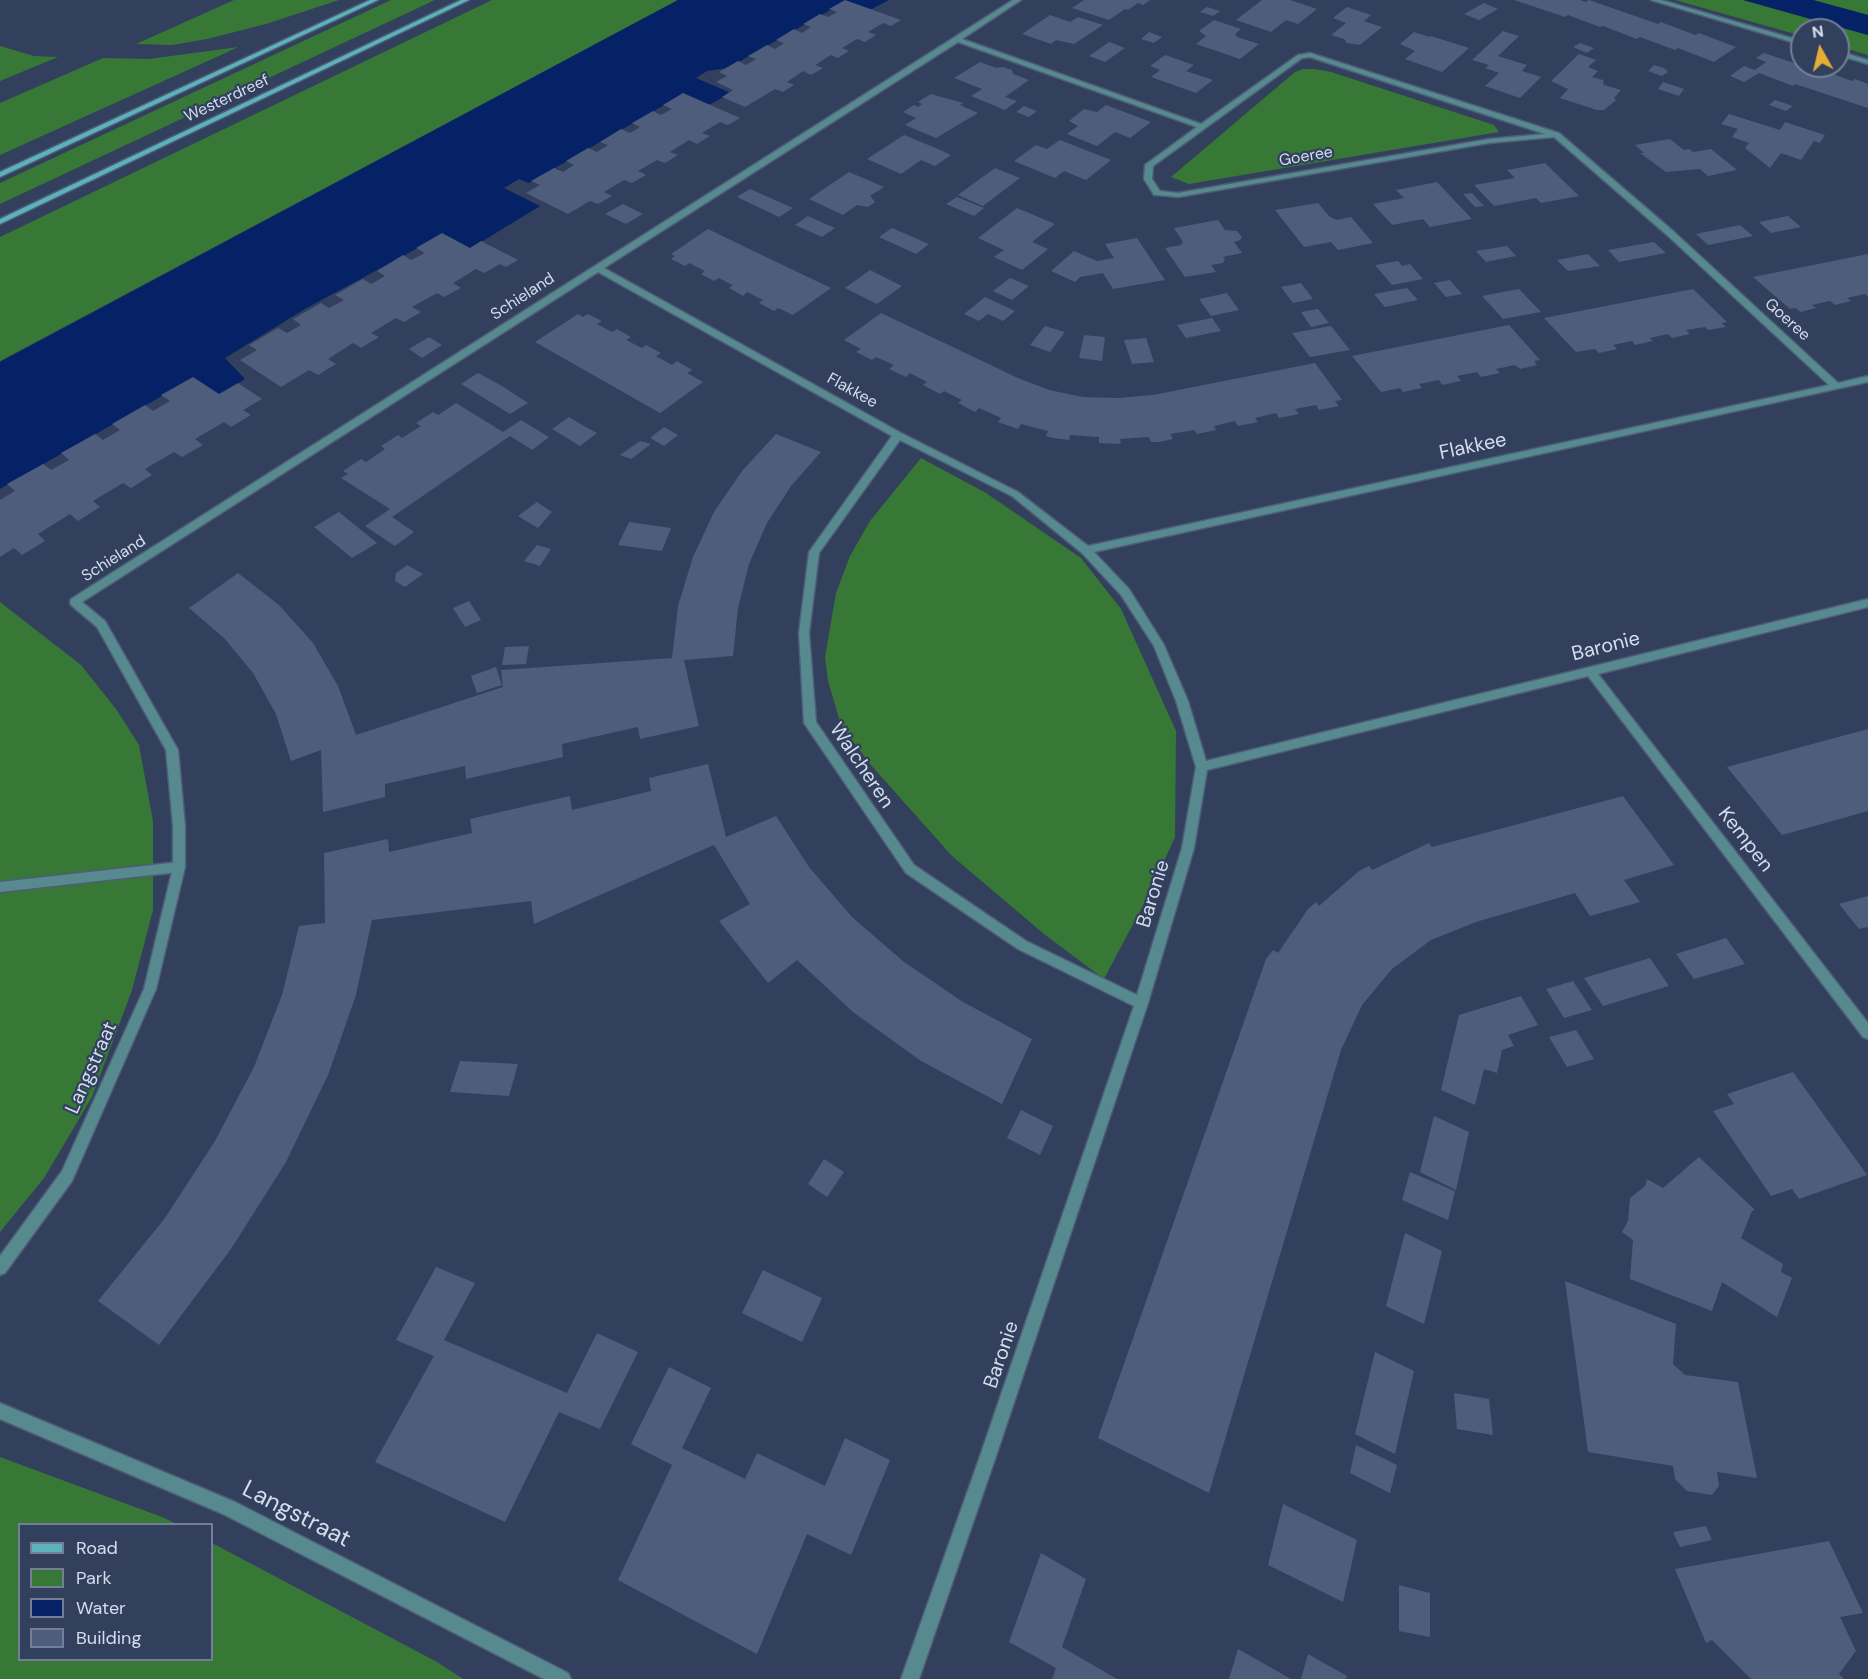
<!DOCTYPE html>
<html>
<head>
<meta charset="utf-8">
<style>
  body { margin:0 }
  #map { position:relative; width:1868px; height:1679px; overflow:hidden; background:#32405d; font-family:"DM Sans",sans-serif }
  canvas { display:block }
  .legend { position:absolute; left:18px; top:1523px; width:195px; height:138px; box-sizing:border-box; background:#32405d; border:2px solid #727f97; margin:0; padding:8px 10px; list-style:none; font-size:18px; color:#d3ddee }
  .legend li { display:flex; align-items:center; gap:12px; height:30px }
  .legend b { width:30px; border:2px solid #727f97 }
  .north { position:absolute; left:1790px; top:18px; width:60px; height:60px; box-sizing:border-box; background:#32405d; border:2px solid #727f97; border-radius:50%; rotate:352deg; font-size:16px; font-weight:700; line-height:24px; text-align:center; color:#d3ddee }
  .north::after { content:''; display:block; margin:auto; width:21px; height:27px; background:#e4ae35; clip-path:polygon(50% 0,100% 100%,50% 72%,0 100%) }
</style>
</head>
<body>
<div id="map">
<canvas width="1868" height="1679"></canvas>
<ul class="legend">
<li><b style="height:8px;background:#5cb2ba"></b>Road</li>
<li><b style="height:16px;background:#387836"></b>Park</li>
<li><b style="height:16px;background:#052266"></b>Water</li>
<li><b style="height:16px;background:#4d5d7b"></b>Building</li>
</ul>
<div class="north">N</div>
</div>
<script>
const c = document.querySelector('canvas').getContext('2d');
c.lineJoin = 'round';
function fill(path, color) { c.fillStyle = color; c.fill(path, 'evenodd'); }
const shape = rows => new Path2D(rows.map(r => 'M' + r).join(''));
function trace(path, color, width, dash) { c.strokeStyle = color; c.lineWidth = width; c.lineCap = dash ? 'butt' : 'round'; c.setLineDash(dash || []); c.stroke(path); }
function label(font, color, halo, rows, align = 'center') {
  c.font = font + ' "DM Sans",sans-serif'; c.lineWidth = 4.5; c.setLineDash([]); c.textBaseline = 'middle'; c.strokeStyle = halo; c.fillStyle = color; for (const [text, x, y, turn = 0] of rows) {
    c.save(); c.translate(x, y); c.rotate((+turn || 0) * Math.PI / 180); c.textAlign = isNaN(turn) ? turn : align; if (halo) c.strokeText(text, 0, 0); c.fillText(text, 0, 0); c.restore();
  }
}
fill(shape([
  [234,0,339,0,266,24,207,39,172,45,136,44],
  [391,0,435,0,0,204,0,183],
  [492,0,678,0,0,361,0,237],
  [1675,0,1743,0,1868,35,1868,55,1838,46,1838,30,1802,30,1802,36],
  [1813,0,1868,0,1868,15],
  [0,46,34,56,58,57,0,81],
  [238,47,221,55,0,155,0,103,103,58,149,59],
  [1303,69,1315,69,1331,72,1494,125,1499,132,1189,184,1171,177,1295,72],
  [921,458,986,493,1081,558,1121,609,1176,731,1175,837,1149,894,1104,979,1044,934,952,856,870,764,841,725,828,681,825,657,836,593,850,556,870,521],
  [0,602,81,665,116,709,139,745,153,821,153,910,132,990,92,1097,44,1178,0,1232],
  [0,1457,162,1517,177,1524,20,1524,20,1660,212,1660,212,1543,437,1662,463,1679,0,1679]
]), '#387836');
fill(shape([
  [678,0,889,0,870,10,846,1,728,68,707,71,696,78,731,93,707,106,680,96,529,183,519,179,504,188,540,206,468,250,442,235,305,309,225,358,245,379,219,395,188,381,0,489,0,362],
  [1743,0,1813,0,1868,15,1868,35]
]), '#052266');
fill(shape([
  [845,0,901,20,891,26,883,23,868,32,876,35,865,42,857,39,842,48,849,51,838,58,831,55,815,65,823,68,811,75,803,71,787,82,794,85,783,92,775,89,745,107,722,97,733,90,716,82,727,76,719,72,738,61,746,65,756,59,748,56,767,45,775,49,784,43,776,40,794,29,802,33,811,27,803,24,820,14,828,17,837,12,829,9],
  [1084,0,1150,0,1143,5,1138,3,1128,10,1125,9,1109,20,1072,8],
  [1262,0,1290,0,1317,9,1298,24,1286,20,1271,32,1236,20],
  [1514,0,1580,0,1586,2,1589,0,1658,24,1661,22,1695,35,1699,33,1736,47,1714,62,1678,48,1675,50,1640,37,1637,39,1603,26,1600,27,1568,15,1565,17],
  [1484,3,1498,9,1479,20,1464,14],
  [1207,7,1220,11,1213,16,1200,12],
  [1347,7,1371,15,1364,21,1382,27,1360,45,1347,43,1344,39,1331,35,1346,23,1333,18],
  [1050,15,1070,22,1078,17,1103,25,1074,44,1056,40,1051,44,1022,34],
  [1214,20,1241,29,1235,34,1237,37,1259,44,1240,59,1196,44,1206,36,1199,31],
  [1503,31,1519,36,1498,56,1527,65,1522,71,1541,77,1520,98,1485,86,1499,73,1485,68,1489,65,1472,60],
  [1149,32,1162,37,1154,43,1141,39],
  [1414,32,1430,37,1431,36,1469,48,1442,72,1405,59,1415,51,1400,44],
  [1109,42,1125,48,1105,62,1089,56],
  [1580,43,1594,48,1587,53,1573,47],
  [1764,53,1812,69,1814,67,1852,81,1855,79,1868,84,1868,108,1795,84,1793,86,1759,73,1744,82,1730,76,1744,66,1755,70,1766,62,1756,58],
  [1579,54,1596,60,1588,67,1598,71,1592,77,1603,80,1604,85,1621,90,1614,98,1616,100,1604,110,1597,110,1560,98,1568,89,1551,81],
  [1165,55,1194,65,1186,71,1213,80,1196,93,1151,77,1160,70,1150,66],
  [980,62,996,68,1003,67,1012,70,1013,74,1029,80,1005,97,1017,101,1005,110,971,96,982,89,954,78],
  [1654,65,1664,68,1668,72,1662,76,1648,71],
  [1663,82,1684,89,1679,96,1658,89],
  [683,93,740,118,728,125,720,122,702,133,710,136,697,144,689,140,670,152,678,155,665,163,657,160,638,171,646,175,632,183,624,180,604,192,612,196,598,204,590,201,568,214,526,193,540,185,531,181,554,168,563,172,574,165,566,161,588,148,597,152,608,145,600,142,621,129,630,133,640,127,632,123,653,111,661,115,672,109,663,105],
  [931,94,963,103,960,105,978,113,936,138,905,125,916,118,903,112,914,105,918,107,922,104,918,102],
  [1775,100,1793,106,1786,111,1769,105],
  [1106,105,1151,122,1130,138,1115,132,1097,146,1067,134,1078,126,1069,121,1084,109,1097,112],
  [1024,106,1037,111,1029,117,1016,112],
  [1729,114,1780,130,1785,122,1825,135,1820,143,1814,141,1801,160,1781,153,1770,168,1745,148,1749,143,1732,137,1738,129,1721,124],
  [904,135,938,149,951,155,935,166,921,160,901,174,867,159],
  [1670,139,1684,150,1689,149,1693,152,1711,149,1737,170,1708,176,1700,169,1666,172,1640,153,1644,153,1635,145],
  [1060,140,1111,160,1086,180,1064,171,1055,178,1014,161,1036,145,1047,149],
  [1545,163,1579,196,1541,203,1536,198,1494,206,1474,185,1515,178,1507,170],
  [995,168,1020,178,983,206,958,195],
  [849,172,884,187,870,196,875,202,868,207,857,205,843,215,809,199],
  [1437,182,1472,219,1430,227,1423,219,1392,225,1373,204,1404,198,1396,190],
  [750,189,793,208,779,217,737,197],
  [1472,193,1484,206,1475,207,1463,194],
  [957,197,984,208,974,216,946,204],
  [1318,203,1329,216,1336,220,1351,217,1373,243,1338,250,1331,242,1304,247,1275,210],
  [623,204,643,214,626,224,605,214],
  [1017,208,1055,224,1032,242,1048,249,1022,270,994,257,1004,250,978,238],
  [808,216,821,222,835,228,822,237,795,225],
  [1788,216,1801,227,1771,233,1759,222],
  [1218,220,1225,230,1237,231,1242,237,1240,240,1234,242,1242,253,1223,257,1225,259,1223,263,1211,265,1216,272,1185,277,1165,248,1181,245,1183,242,1174,228],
  [1740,225,1753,236,1708,245,1696,234],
  [892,228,929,244,916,254,879,237],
  [708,229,768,258,831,288,793,315,778,308,774,311,759,303,763,300,747,292,743,296,729,288,733,285,730,284,719,278,714,281,701,274,705,271,689,263,685,266,671,259,675,256,671,254],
  [442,233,470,248,481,241,518,260,506,267,500,264,484,273,476,269,453,283,461,288,444,297,437,293,412,307,421,312,404,322,396,318,371,333,379,337,361,348,353,343,328,359,336,364,318,375,309,370,281,387,240,360,257,350,249,345,278,328,287,333,301,325,293,319,321,303,329,308,344,300,335,295,363,279,371,284,385,276,377,271,403,255,411,260,425,253,416,248],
  [1137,238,1165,280,1113,289,1103,273,1080,277,1075,282,1051,271,1074,251,1097,261,1114,258,1105,244],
  [1654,242,1666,253,1619,262,1608,250],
  [1507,246,1516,256,1486,262,1476,251],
  [1588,254,1600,266,1568,271,1557,260],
  [1868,254,1868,297,1865,294,1847,298,1851,301,1835,305,1830,301,1812,305,1816,308,1800,312,1796,308,1790,309,1753,277],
  [1398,261,1402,266,1410,264,1423,279,1392,285,1375,265],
  [870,270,902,286,877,304,845,288],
  [1010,278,1029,286,1012,300,993,291],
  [1450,280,1462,294,1446,297,1434,283],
  [1301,283,1313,299,1293,303,1281,287],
  [1407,288,1418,300,1385,307,1374,294],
  [1519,289,1541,312,1503,319,1482,296],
  [1693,289,1727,322,1722,323,1726,327,1708,330,1705,327,1686,330,1690,334,1672,338,1668,334,1650,338,1653,341,1635,345,1632,341,1613,345,1617,349,1599,353,1595,349,1576,352,1544,318],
  [1227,293,1239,310,1211,316,1199,299],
  [985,297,1015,311,1003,321,988,314,979,321,964,314],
  [1318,309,1329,323,1311,327,1301,312],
  [881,313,1018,378,1049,390,1083,397,1118,398,1153,395,1315,363,1342,400,1335,401,1339,406,1319,410,1316,405,1295,409,1299,414,1279,418,1276,413,1255,418,1258,422,1238,426,1235,421,1214,426,1216,430,1197,434,1194,430,1170,434,1173,439,1159,442,1151,442,1149,437,1120,439,1121,444,1099,443,1099,437,1070,435,1069,440,1053,438,1046,436,1048,431,1021,424,1018,429,998,422,1001,418,979,408,975,412,958,403,962,400,944,391,940,394,923,385,927,382,910,373,906,377,889,369,894,365,876,357,872,360,856,352,861,349,844,340],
  [578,314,583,317,588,314,602,321,597,324,612,332,617,329,631,337,626,340,642,348,646,345,661,353,656,356,672,365,677,361,692,370,687,373,703,382,660,413,535,342],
  [1212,318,1221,331,1186,338,1177,325],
  [1509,325,1540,360,1534,361,1537,365,1520,369,1515,365,1496,369,1500,373,1481,377,1477,372,1457,376,1461,381,1442,385,1439,380,1419,384,1422,388,1403,392,1400,388,1381,392,1352,356],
  [1045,326,1065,332,1050,352,1030,345],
  [1331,326,1350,350,1310,357,1292,333],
  [1084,335,1105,337,1102,361,1079,358],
  [429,337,442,345,422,358,409,349],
  [1146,338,1154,362,1132,364,1124,340],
  [478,373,502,386,528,403,510,414,461,384],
  [193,377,219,394,238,383,262,399,243,410,251,415,231,427,224,422,195,439,203,445,182,457,174,452,145,469,152,475,131,488,123,483,93,501,100,507,78,521,70,514,38,534,45,541,22,555,14,548,0,557,0,500,15,491,7,484,43,464,51,470,69,460,61,453,95,434,103,440,120,430,112,424,145,405,153,411,170,401,161,395],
  [456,403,503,432,521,420,549,437,532,450,510,436,392,517,414,532,395,546,365,526,390,509,341,478,348,474,343,471,361,459,366,462,385,449,381,446,398,435,402,438,421,426,416,423,433,412,438,415],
  [569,417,582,425,597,433,580,446,552,429],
  [664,427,678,435,664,446,650,438],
  [776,434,821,452,791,486,767,523,749,564,738,608,733,656,684,660,699,726,640,739,638,727,562,744,563,757,466,779,465,766,385,784,385,797,323,812,321,750,291,761,276,714,253,673,224,638,189,608,238,573,279,605,313,643,338,686,356,735,503,687,501,670,672,658,678,606,693,557,714,512,742,471],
  [640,441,651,444,631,459,620,455],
  [537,502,552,512,538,528,518,516],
  [339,512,377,543,352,558,314,527],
  [629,522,671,528,662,551,618,545],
  [537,545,551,549,540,566,524,561],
  [407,565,423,574,405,587,395,581,396,573],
  [469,601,481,620,465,627,453,608],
  [529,646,526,664,502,665,505,647],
  [496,667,502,685,477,693,471,676],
  [1868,729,1868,811,1829,822,1782,835,1727,767],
  [708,764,726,837,776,816,809,867,852,917,904,962,963,1002,1032,1039,1002,1104,921,1061,853,1012,797,960,768,983,719,921,750,904,714,845,534,924,531,901,372,920,356,995,328,1075,286,1162,231,1249,159,1345,98,1301,165,1218,215,1141,254,1067,282,995,299,926,325,923,324,853,388,839,389,852,472,833,470,819,570,796,572,810,651,791,649,778],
  [1623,796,1674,865,1624,880,1640,902,1590,916,1575,893,1476,922,1431,940,1392,969,1362,1005,1341,1050,1209,1493,1098,1438,1266,959,1273,950,1278,953,1308,909,1316,902,1319,906,1359,871,1369,866,1372,870,1429,843,1432,847],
  [1868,896,1868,927,1859,929,1839,904],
  [1726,938,1745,964,1694,979,1676,954],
  [1650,958,1669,986,1603,1006,1584,978],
  [1573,981,1592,1010,1564,1018,1546,989],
  [1521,996,1538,1025,1508,1035,1514,1046,1502,1050,1497,1073,1484,1069,1475,1105,1441,1090,1459,1015],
  [1576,1030,1594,1059,1567,1067,1549,1037],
  [460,1061,518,1064,509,1096,450,1092],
  [1793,1072,1867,1175,1799,1199,1792,1189,1771,1196,1713,1111,1734,1104,1727,1094],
  [1021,1110,1053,1126,1040,1155,1007,1138],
  [1434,1116,1469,1132,1456,1190,1420,1172],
  [1699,1157,1755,1210,1752,1211,1741,1238,1783,1264,1781,1272,1792,1278,1777,1317,1722,1282,1712,1311,1630,1279,1633,1240,1622,1232,1628,1221,1630,1198,1645,1186,1647,1179,1663,1188],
  [824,1159,844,1172,827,1197,808,1184],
  [1410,1172,1455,1191,1448,1220,1402,1200],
  [1405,1233,1442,1251,1424,1324,1386,1306],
  [436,1267,475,1283,444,1340,567,1393,597,1333,638,1352,600,1429,559,1412,505,1522,375,1462,434,1356,396,1340],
  [763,1270,822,1298,802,1342,742,1313],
  [1565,1281,1676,1324,1673,1364,1685,1375,1738,1382,1757,1478,1717,1472,1719,1486,1712,1495,1687,1491,1675,1479,1673,1466,1588,1452],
  [1375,1352,1414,1371,1395,1454,1355,1434],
  [669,1367,711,1388,682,1448,745,1479,757,1453,825,1486,845,1438,890,1460,851,1555,807,1534,757,1654,618,1580,672,1465,631,1444],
  [1454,1393,1489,1399,1493,1435,1457,1429],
  [1356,1445,1397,1465,1390,1493,1350,1473],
  [1283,1504,1357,1540,1343,1602,1268,1565],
  [1706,1526,1712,1540,1680,1547,1673,1532],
  [1829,1541,1863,1613,1840,1617,1856,1651,1839,1674,1844,1679,1751,1679,1712,1640,1706,1643,1675,1569],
  [1041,1553,1086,1579,1062,1647,1117,1679,1052,1679,1056,1668,1009,1642],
  [1399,1585,1430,1593,1430,1637,1399,1631],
  [1238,1649,1291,1679,1229,1679],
  [1308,1654,1347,1676,1346,1679,1301,1679]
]), '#4d5d7b');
const lane = shape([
  [179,862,183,863,185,867,183,871,179,872,0,892,0,882,179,862]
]);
const street = shape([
  [1013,0,1021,0,962,39,1201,124,1298,55,1310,53,1559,133,1673,231,1838,383,1868,376,1868,382,1094,552,1129,589,1164,645,1188,701,1206,761,1868,599,1868,607,1598,674,1868,1023,1868,1039,1863,1037,1588,676,1207,770,1194,848,1148,1003,994,1462,919,1679,901,1679,978,1462,1134,1006,1018,949,906,873,804,723,799,633,809,552,892,436,598,272,82,602,105,621,178,750,185,826,185,867,156,989,72,1181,5,1273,0,1275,0,1256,62,1171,144,989,173,867,173,826,166,750,97,627,71,605,70,602,71,599,1013,0],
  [958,42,1197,127,1145,165,1144,179,1154,195,1157,195,1178,197,1489,143,1554,137,1667,235,1829,385,1088,546,1018,492,901,433,604,268,958,42],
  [1310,57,1545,134,1489,139,1178,193,1160,191,1152,179,1153,166,1302,58,1310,57],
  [900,440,1012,496,1082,553,1121,595,1154,646,1176,701,1196,767,1182,848,1137,995,1026,941,914,865,816,722,809,633,819,553,900,440],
  [1651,0,1661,0,1802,41,1802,45,1651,0],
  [1838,51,1868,60,1868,64,1838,55,1838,51],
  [0,1403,235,1502,568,1673,571,1679,544,1679,223,1514,0,1419,0,1403]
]);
const secondary = shape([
  [370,0,378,0,0,177,0,172,370,0],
  [461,0,469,0,0,224,0,219,461,0]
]);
trace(lane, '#4f5c77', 3);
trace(street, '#4f5c77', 3);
trace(secondary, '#4f5c77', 3);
fill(lane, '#568a8f');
fill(street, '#568a8f');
fill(secondary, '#5cb2ba');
label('16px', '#d3ddee', '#32405d', [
  ["Westerdreef",227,99,-25],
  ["Goeree",1306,157,-10],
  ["Schieland",523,297,-33],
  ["Goeree",1787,320,42],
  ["Flakkee",852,391,29],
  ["Schieland",114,559,-32]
]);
label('20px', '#d3ddee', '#32405d', [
  ["Flakkee",1473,447,-12],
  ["Baronie",1606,647,-14],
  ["Walcheren",861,766,56],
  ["Kempen",1745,840,52],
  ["Baronie",1154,894,-73],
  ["Langstraat",92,1068,-66],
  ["Baronie",1002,1355,-71]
]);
label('24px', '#d3ddee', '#32405d', [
  ["Langstraat",296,1515,27]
]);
</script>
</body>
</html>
